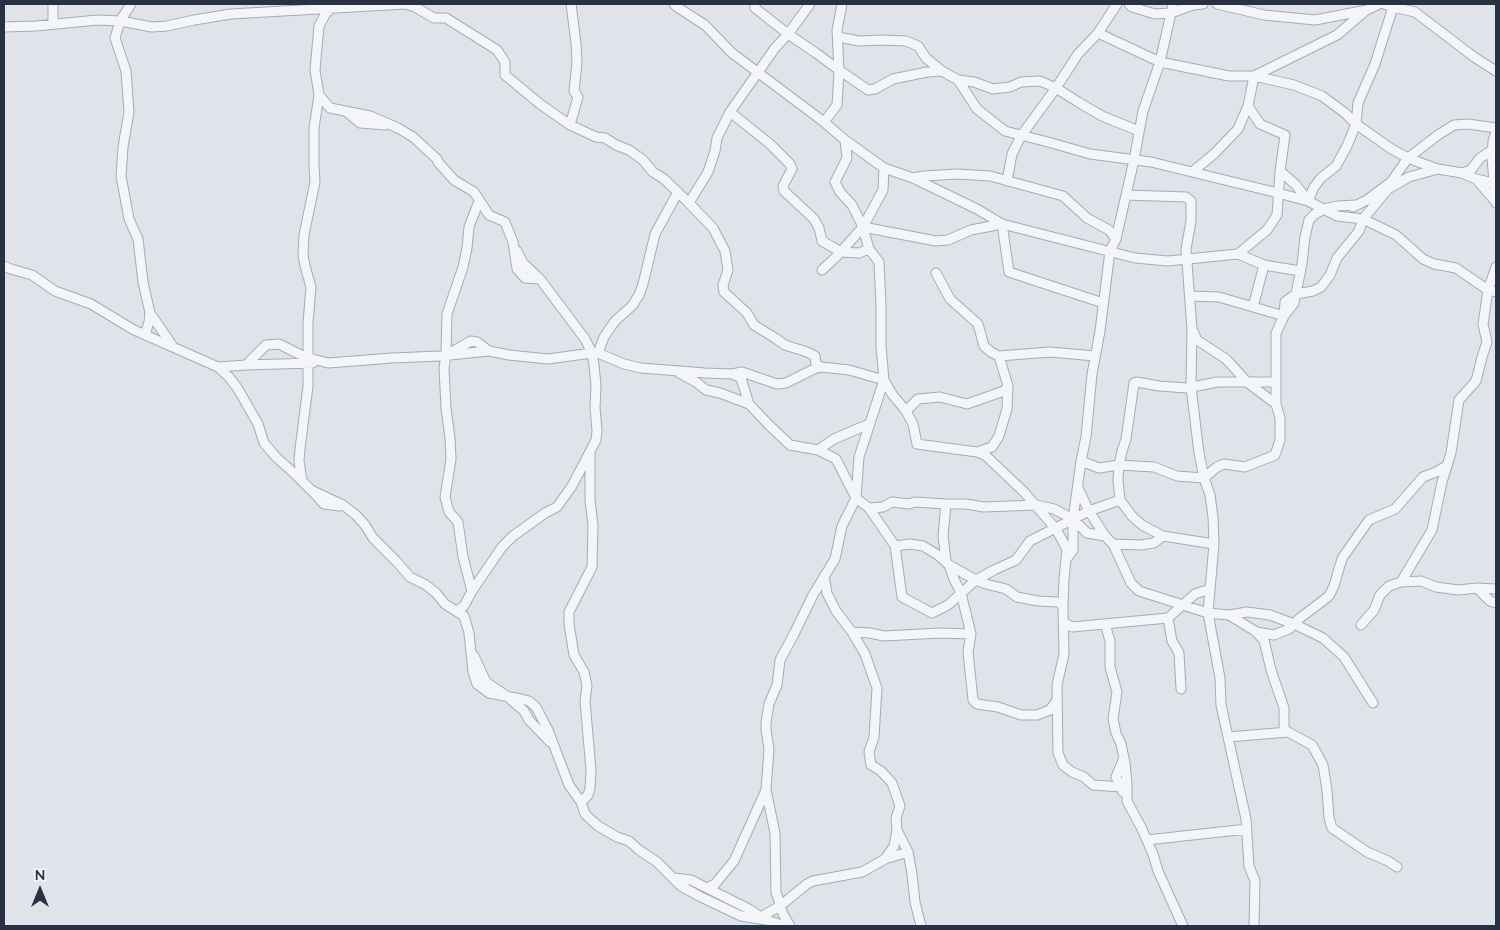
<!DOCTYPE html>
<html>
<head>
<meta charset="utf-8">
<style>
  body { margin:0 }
  #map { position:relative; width:1500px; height:930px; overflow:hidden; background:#e0e4ea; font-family:Mulish,sans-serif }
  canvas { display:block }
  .frame { position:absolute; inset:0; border:5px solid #283242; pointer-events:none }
  .north { position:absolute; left:15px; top:865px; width:50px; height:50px; -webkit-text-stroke:4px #f0f3f7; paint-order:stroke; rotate:0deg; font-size:14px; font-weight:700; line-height:20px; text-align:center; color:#283242 }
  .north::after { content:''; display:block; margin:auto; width:18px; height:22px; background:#283242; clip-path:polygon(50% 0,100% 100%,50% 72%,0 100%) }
</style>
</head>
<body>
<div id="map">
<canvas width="1500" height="930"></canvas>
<div class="frame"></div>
<div class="north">N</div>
</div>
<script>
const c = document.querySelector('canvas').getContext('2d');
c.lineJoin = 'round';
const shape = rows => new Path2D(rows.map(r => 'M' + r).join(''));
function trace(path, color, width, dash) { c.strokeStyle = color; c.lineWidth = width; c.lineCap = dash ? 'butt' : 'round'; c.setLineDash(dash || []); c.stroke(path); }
const minor = shape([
  [53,4,53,24],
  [131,4,120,21,115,38,126,71,129,112,123,147,121,176,129,219,138,239,143,282,150,313,149,322,145,335],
  [331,4,332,8,326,13,319,26,315,70,319,95,330,108,370,116,398,128,413,137,437,159,438,162,454,180,474,192,489,215,505,222,513,242,517,269,525,278,540,279,585,339,592,353,594,365,596,385,595,408,597,431,596,440,572,486,557,507,545,513,513,536,502,547,472,591,464,606,457,611],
  [571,4,576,43,577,63,574,91,578,97,570,125,596,137,605,138,616,145,629,150,643,160,653,172,664,179,685,199,713,228,725,251,728,270,723,285,724,292,747,313,754,325,775,338,785,345,807,352,815,356,816,364,821,367],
  [674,4,677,7,705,25,732,53,824,122,845,140,884,168,883,190,863,227,869,249,879,262,881,305,881,346,884,380,892,394,906,411,918,399,940,397,967,404,1004,391,1008,386],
  [755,4,755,8,788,34,816,53,839,70,868,90,875,89,893,79,927,72,942,71],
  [1129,4,1132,7,1155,14,1171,13,1193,5,1203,4],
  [1217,4,1264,15,1315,20,1367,10,1379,4],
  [1384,4,1393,7,1415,12,1474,57,1496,71],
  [4,27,36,26,97,20,120,21,152,27,167,26,194,20,231,14,405,4,415,7,434,18,446,18,497,50,505,62,505,75,540,104,570,125],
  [1098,33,1160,62,1229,76,1254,76,1294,85,1322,96,1345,113,1356,124,1390,148,1408,158,1437,169],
  [838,37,859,41,882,40,906,41,918,46,926,58,942,71,958,80,974,82,993,89,1010,87,1021,82,1040,81,1056,88,1078,102,1102,116,1139,131],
  [1254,76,1337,35,1365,11],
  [958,80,977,109,1005,131,1048,142,1090,154,1151,162,1278,193,1308,201,1337,216,1363,219,1396,235,1423,259,1434,264,1456,268,1488,290,1496,292],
  [1248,106,1260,124,1285,135,1280,171,1296,185,1308,201],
  [347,112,360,123,385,125],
  [730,112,770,144,790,164,792,169,783,186,784,191,814,219,819,228,822,241,841,252,859,253,869,249],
  [824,122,837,105,839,70,837,30,842,4],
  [1496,132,1493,141,1492,159,1496,203],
  [845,140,847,158,835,182,840,192,852,205,863,227,936,241,948,240,971,230,1002,224],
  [884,168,913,178,977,209,1002,224,1135,258,1168,261,1238,254,1267,230,1277,215,1280,171],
  [1192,172,1214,154,1238,129,1248,106,1254,76],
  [1462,173,1476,179,1493,183],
  [913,178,924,176,957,174,990,176,1063,196,1087,218,1109,230,1116,239],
  [1476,179,1496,202],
  [1007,181,1012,154,1021,136,1056,88,1078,54,1098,33,1117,4],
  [1126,195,1186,197,1191,201,1191,221,1186,249,1192,329,1191,387,1199,453,1204,478,1210,495,1213,517,1214,544,1208,613,1220,678,1221,705,1246,819,1249,866,1255,881,1254,926],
  [1308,201,1314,187,1321,178,1336,166,1347,146,1356,124,1358,103,1375,64,1393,7],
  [689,203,708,172,715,151,717,138,730,112,775,48,788,34,810,4],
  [1353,207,1367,200,1391,182,1408,158,1438,135,1454,125,1468,124,1496,128],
  [1002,224,1009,272,1103,303],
  [517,251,523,263,540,279],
  [1238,254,1264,265,1300,271],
  [4,266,11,269,32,275,55,291,91,304,134,330,218,367,246,365,266,345,279,344,305,357,328,363,392,358,440,356,489,351,509,355,548,359,592,353,598,353,624,364,641,368,705,373,732,374,742,372,777,384,786,383,814,369,821,367,849,370,884,380],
  [822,270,837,256,863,227],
  [936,273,950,299,978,324,984,346,991,352,999,356,1008,386,1007,409,999,436,992,447,977,452],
  [1190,296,1219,297,1284,316,1285,302,1296,294,1313,291,1321,287,1330,275,1337,258,1359,231,1363,219,1388,189,1409,177,1438,169,1462,173,1471,170,1480,158,1492,150],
  [1253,307,1264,265],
  [150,313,172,345],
  [1193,331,1197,340,1226,359,1248,383,1276,404],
  [598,353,604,337,615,321,632,306,639,295,643,284,655,234,678,192],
  [448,354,471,341,477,342,489,351],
  [999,356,1050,352,1095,356],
  [246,365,313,363],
  [218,367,229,377,238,389,258,424,264,443,276,457,296,475,311,490,343,505,356,515,365,525,373,538,396,561,410,577,426,585,436,593,445,604,464,616,469,633,473,672,477,684,489,693,521,699,529,701,536,707,548,730,569,785,581,802,585,814,598,826,617,837,629,841,639,850,657,862,681,886,699,896,741,916,766,920,786,926],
  [679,373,696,382,706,390,720,393,749,404],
  [732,374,741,378,749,404,768,424,790,445,818,450,836,459,856,498,869,508,895,546,902,597,932,613,948,605,976,580,994,570,1016,560,1030,541,1089,511,1120,500],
  [906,411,913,424,917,444,977,452,985,455,1024,492,1056,529,1067,549,1064,579,1063,606],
  [818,450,834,439,869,424],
  [1081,461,1099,468,1119,465,1154,467,1177,476,1204,478,1217,467,1224,464,1245,467,1275,455,1280,440,1280,418,1276,404,1276,333,1284,316,1294,303,1302,264,1305,237,1309,220,1315,214,1324,209,1337,206,1356,205],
  [302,481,299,461,300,449,308,386,308,323,311,287,305,266,303,255,304,235,315,182,314,167,314,128,319,95],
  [1078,488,1089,511,1105,536],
  [313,492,324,504,339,506],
  [946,504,943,536,946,561],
  [869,508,883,507,892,502,909,504,915,502,946,504,966,504,984,507,1036,505,1054,509,1073,519,1087,533,1105,536,1113,544,1131,583,1139,591,1208,613,1229,615,1247,612,1270,615,1294,624,1323,638,1344,657,1373,703],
  [1163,536,1142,525,1132,516,1120,500,1118,480,1119,465,1122,451,1126,439,1134,383,1137,382,1159,386,1187,388,1217,382,1276,382],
  [1113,544,1140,545,1154,543,1163,536,1214,544],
  [895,546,910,544,923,546,938,555,949,565,954,579,961,593,971,634,968,652,973,700,977,704,998,707,1021,715,1037,715,1050,710,1057,700],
  [1067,558,1073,550,1073,519,1081,461,1086,437,1092,374,1100,331,1110,251,1116,239,1134,160,1143,111,1160,62,1173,4],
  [949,565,976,580,986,584,1006,589,1017,597,1038,601,1058,602,1063,606,1064,654,1057,685,1058,753,1063,765,1072,772,1084,777,1093,785,1121,787],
  [824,576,827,593,836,611,852,632,865,654,877,688,874,737,869,752,871,765,881,771,892,783,900,806,896,818,897,830,908,852,912,874,915,902,921,926],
  [1401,582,1432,530,1442,482,1451,453,1459,400,1476,381,1482,357,1487,342,1483,324,1488,290,1496,267],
  [1477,588,1490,601,1496,603],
  [472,591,463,557,458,522,449,512,445,497,451,459,450,438,446,408,444,368,446,355,447,314,463,267,467,248,469,227,479,201],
  [1229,615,1255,631,1264,640,1271,670,1284,708,1284,728,1288,732,1312,745,1323,765,1327,790,1329,818,1332,828,1367,852,1388,861,1397,867],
  [1168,618,1172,641,1179,653,1181,689],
  [1063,622,1072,627,1168,618,1195,594,1210,589],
  [1105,624,1110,641,1110,667,1117,692,1113,719,1116,733,1121,744,1125,763,1127,783,1127,801,1141,827,1153,854,1158,871,1183,926],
  [1361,625,1374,610,1380,595,1389,586,1401,582,1421,581,1436,587,1458,590,1477,588,1496,589],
  [852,632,870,633,884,636,940,633,971,634],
  [1256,632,1274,635,1289,629,1300,618,1329,596,1334,586,1340,565,1343,557,1369,520,1395,509,1423,477,1436,472,1446,466],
  [474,656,486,682,508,697,524,711,529,720,550,742],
  [1228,737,1288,732],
  [766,790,775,833,776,892,783,914,790,926],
  [1123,792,1116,777,1123,760],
  [581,802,588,795,590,788,591,770,585,701,587,686,584,672,574,655,569,624,569,612,592,567,593,525,590,500,590,452],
  [1147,840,1247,829],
  [885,859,894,846,897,830],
  [674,878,691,880,749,909,761,917],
  [707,888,715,884,734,861,766,790,769,749,766,730,766,723,769,704,777,685,780,660,794,634,813,595,835,559,842,526,856,498,859,457,884,380],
  [761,917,780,906,807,884,813,881,862,872,885,859,908,852]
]);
trace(minor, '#a5abb4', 11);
trace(minor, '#f3f5f8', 9);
</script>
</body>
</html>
